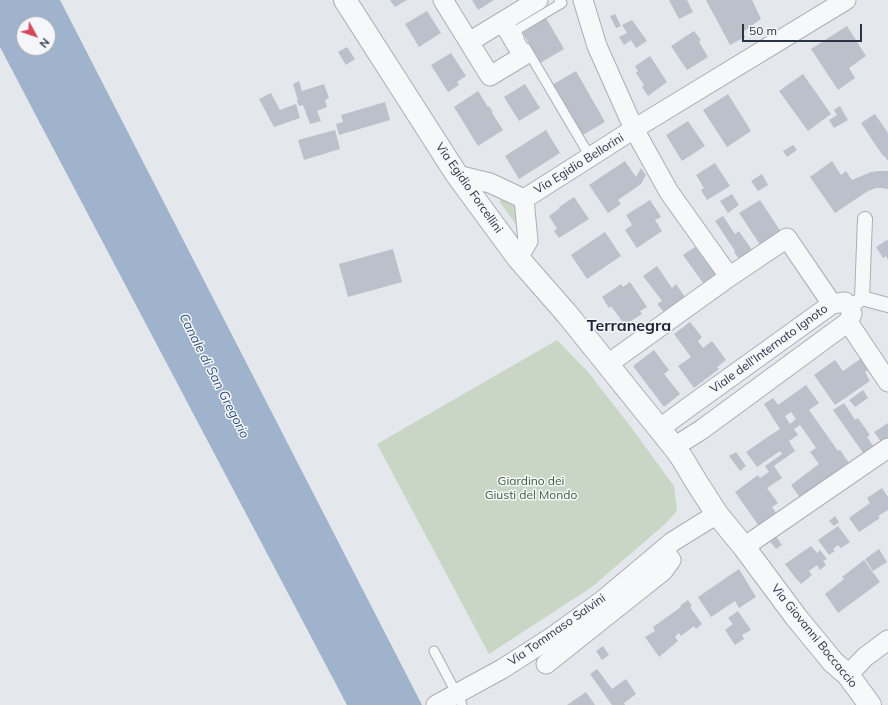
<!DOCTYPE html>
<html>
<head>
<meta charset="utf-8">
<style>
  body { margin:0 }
  #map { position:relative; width:888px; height:705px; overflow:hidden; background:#e4e7ec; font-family:Mulish,sans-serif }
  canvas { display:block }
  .north { position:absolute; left:16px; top:16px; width:40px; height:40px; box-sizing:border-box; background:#f4f6f9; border:1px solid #a4a8b1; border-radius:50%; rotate:130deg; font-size:11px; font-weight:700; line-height:16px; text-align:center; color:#2b3445 }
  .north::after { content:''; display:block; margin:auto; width:14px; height:18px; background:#d1495b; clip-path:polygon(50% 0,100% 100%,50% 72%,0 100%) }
  .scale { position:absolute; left:742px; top:24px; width:120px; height:18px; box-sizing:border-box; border:2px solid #2b3445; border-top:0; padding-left:5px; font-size:12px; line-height:14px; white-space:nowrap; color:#2b3445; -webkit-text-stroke:3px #f4f6f9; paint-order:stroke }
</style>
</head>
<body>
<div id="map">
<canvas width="888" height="705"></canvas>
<div class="north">N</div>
<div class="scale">50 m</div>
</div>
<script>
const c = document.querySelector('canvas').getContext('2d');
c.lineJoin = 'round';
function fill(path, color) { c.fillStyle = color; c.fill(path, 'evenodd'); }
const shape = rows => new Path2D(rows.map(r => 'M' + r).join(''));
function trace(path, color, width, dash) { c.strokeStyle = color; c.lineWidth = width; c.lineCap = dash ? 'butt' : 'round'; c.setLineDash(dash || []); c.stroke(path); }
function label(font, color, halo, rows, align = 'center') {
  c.font = font + ' Mulish,sans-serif'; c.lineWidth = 3; c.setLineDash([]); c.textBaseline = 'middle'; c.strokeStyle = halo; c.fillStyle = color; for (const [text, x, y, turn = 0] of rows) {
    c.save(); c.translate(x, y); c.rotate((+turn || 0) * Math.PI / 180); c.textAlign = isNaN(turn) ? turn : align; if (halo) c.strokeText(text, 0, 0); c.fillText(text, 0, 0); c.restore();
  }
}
fill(shape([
  [503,199,520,209,520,230,499,201],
  [557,340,588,372,630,426,674,486,677,511,665,524,592,587,489,654,377,444]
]), '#c9d6c5');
fill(shape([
  [0,0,60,0,422,705,347,705,33,110,0,47],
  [24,24,48,24,48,48,24,48]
]), '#9fb4cc');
fill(shape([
  [390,0,407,0,395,7],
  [472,0,494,0,478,10],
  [669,0,687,0,693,12,679,19],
  [706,0,752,0,761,19,743,32,745,37,730,45],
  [427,11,441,33,419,47,405,24],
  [615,14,621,26,616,28,610,16],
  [546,18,564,49,540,63,523,33],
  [632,20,647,41,636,48,631,40,624,45,619,37,627,33,622,25],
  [847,26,866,56,849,68,855,78,838,90,811,49],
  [694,31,701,40,699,42,708,57,687,70,671,46],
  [347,47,355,59,346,65,338,52],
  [451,53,466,76,457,82,459,85,448,92,431,65],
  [650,56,667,82,648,96,642,87,644,85,636,73,638,71,635,66],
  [576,71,605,122,581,136,552,85],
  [803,74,831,114,808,131,779,91],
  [299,81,302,91,324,84,329,98,325,100,327,107,317,111,321,121,310,124,303,105,299,106,297,100,298,100,293,84],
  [525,84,540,108,519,121,504,97],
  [478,91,488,107,489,106,493,112,492,113,503,130,478,146,454,107],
  [271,93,280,110,296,104,300,118,274,127,259,99],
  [728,94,751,131,727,147,703,110],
  [385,102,390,120,339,135,336,124,343,122,341,115],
  [840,106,848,120,834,128,829,120,837,115,834,110],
  [875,114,888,133,888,161,884,156,883,156,861,123],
  [688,121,705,146,682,161,666,135],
  [335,130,340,149,304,160,298,140],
  [546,130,560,153,519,179,505,156],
  [793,145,797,150,787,157,783,151],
  [625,161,636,177,641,168,646,175,641,184,618,200,621,204,608,213,589,185],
  [832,161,841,175,846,171,852,180,871,172,879,171,888,171,888,189,881,188,876,188,868,191,835,213,810,177],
  [715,163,730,186,707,200,701,190,704,188,696,175],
  [762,174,768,185,758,191,751,181],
  [732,194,739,205,728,213,720,201],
  [574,197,589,219,559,238,554,231,557,229,549,216,560,208,559,207],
  [650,200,661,217,655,220,662,231,637,248,625,230,632,225,626,215],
  [760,200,781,232,761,246,739,213],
  [723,216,735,234,739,231,754,253,741,262,734,252,735,251,715,221],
  [605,232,621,256,587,279,571,255],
  [887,240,888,241,888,260,886,256,883,258,876,247],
  [695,247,718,278,706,287,683,255],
  [393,249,402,282,348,297,339,264],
  [657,266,672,288,676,284,685,297,664,312,657,304,662,301,643,276],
  [630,282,647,307,640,311,642,314,625,325,611,306,609,308,602,297,621,284,623,287],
  [690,322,702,337,698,341,703,348,712,341,726,360,717,367,719,369,694,388,678,366,691,357,674,334],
  [654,350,669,370,664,374,680,394,664,407,633,366],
  [863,357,871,368,865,372,870,381,835,405,814,375,835,360,843,371],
  [806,385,819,403,809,410,838,451,840,450,852,467,803,502,791,485,819,464,810,452,816,448,800,425,794,429,798,435,789,441,795,451,774,466,782,478,767,488,778,503,772,507,778,516,761,529,735,492,758,475,760,478,769,472,765,466,782,454,780,451,757,467,746,452,769,436,780,429,764,404,773,398,778,405],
  [791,412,796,419,790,424,785,416],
  [863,390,868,398,855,407,849,400],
  [844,403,855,420,858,418,870,435,867,437,876,450,866,457,833,410],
  [888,423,888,439,882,443,874,432],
  [736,452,746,466,740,471,729,456],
  [882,488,888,497,888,510,878,516,880,518,859,532,849,518,870,503,867,498],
  [835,516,839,522,834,526,829,521],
  [838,526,850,542,841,548,838,545,833,549,835,551,829,555,818,540],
  [775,535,782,545,776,549,768,539],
  [811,546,817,553,820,550,827,559,823,561,826,565,820,570,817,565,809,571,812,575,801,584,797,579,797,580,785,564],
  [879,549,887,562,873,571,865,559],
  [864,560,880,582,838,613,825,594,844,579,842,577],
  [739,569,756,597,739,608,735,601,711,617,698,597],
  [688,600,692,606,690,607,702,624,696,629,694,626,681,636,679,633,675,637,678,641,659,657,645,637,655,631,653,627,681,607,680,606],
  [738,611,751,630,742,635,744,639,735,645,725,630,733,624,728,618],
  [603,646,609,655,602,660,596,651],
  [597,669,612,689,626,679,636,694,624,703,625,705,612,705,590,674],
  [586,692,595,705,567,705]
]), '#bbc0ca');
const service = shape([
  [519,37,515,31,562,3,559,0],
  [526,48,585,148,592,156],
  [434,651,453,687],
  [460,699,462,705]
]);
const pedestrian = shape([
  [862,298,865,219],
  [855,304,862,298,888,305]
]);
const minor = shape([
  [443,0,469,42,538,0],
  [583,0,597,46,634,129,669,192,726,272],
  [469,42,490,76,523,56,503,22],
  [457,175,490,183,524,199,528,241,518,258],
  [524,199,634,129,846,0],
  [848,322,888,382],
  [608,364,729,277,787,238,832,304],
  [659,429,686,409,832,304,845,302,850,308,852,314,848,322,701,430,674,447],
  [744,547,888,448],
  [546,664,663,571,671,560,664,550],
  [848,675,865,657,888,640],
  [436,705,502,669,552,637,603,600,672,542,717,514]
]);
const tertiary = shape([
  [345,0,457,175,518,258,567,314,674,447,682,458,697,483,717,514,744,547,796,617,833,662,848,675,870,705]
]);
trace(service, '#a9aeb7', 11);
trace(pedestrian, '#a9aeb7', 16);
trace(minor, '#a9aeb7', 21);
trace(tertiary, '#a9aeb7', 24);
trace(service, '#f7f8fa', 9);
trace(pedestrian, '#f7f8fa', 14);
trace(minor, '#f7f8fa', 19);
trace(tertiary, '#f7f8fa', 22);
label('12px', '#2b3445', '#f4f6f9', [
  ["Via Egidio Bellorini",579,164,-32],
  ["Via Egidio Forcellini",469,188,55],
  ["Viale dell'Internato Ignoto",769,349,-36],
  ["Via Tommaso Salvini",557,630,-35],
  ["Via Giovanni Boccaccio",814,636,51]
]);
label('12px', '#3f6138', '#f4f6f9', [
  ["Giardino dei",531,481],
  ["Giusti del Mondo",531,495]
]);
label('italic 13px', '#34527a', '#f4f6f9', [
  ["Canale di San Gregorio",214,376,63]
]);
label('bold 16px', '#1d2536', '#f4f6f9', [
  ["Terranegra",629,326]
]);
</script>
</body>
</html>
